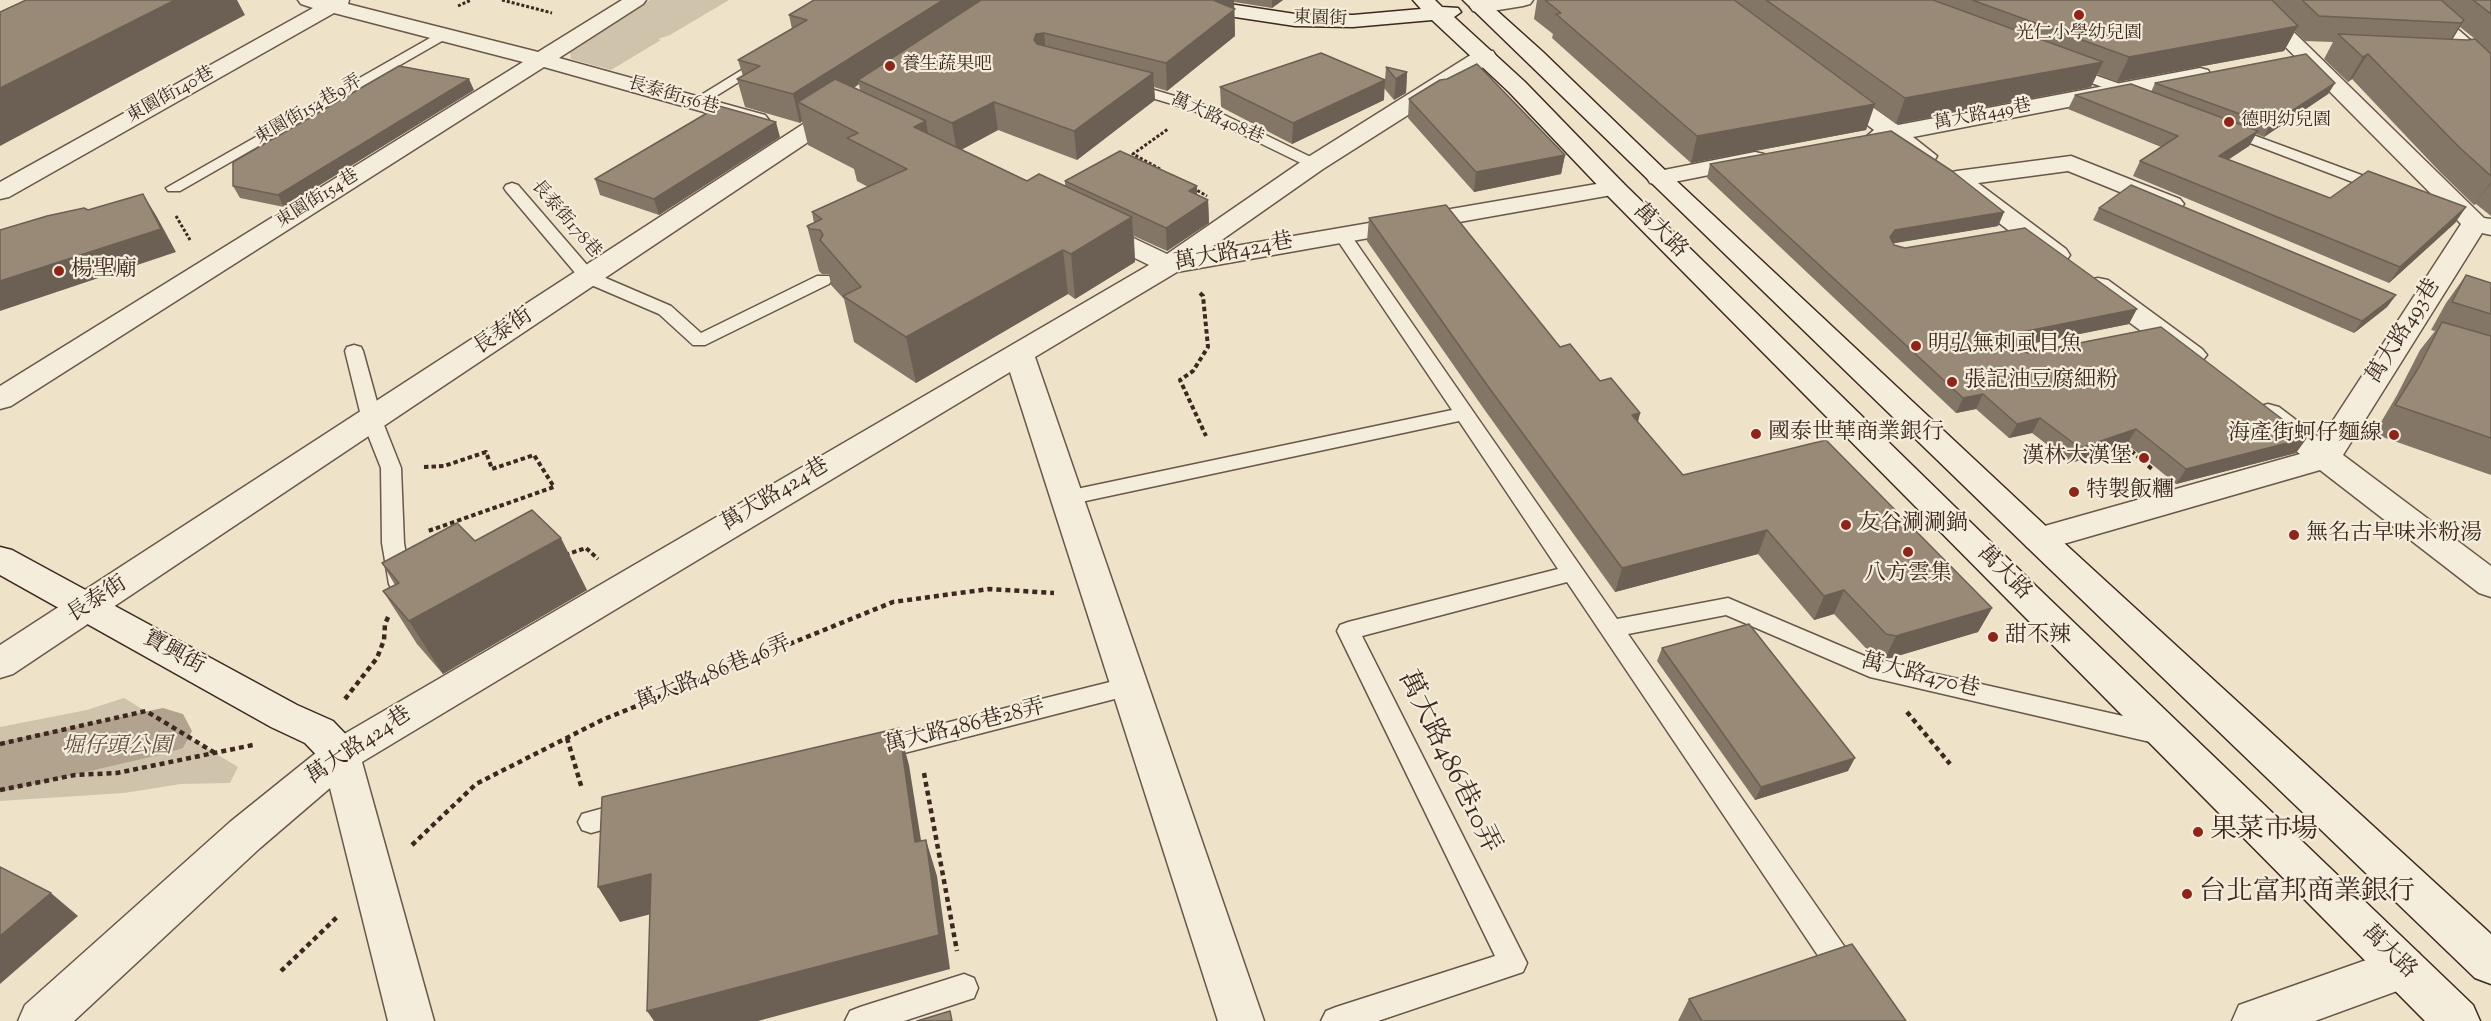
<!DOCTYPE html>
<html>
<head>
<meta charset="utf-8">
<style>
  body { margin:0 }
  canvas { display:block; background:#eee3c8 }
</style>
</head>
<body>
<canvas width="2491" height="1021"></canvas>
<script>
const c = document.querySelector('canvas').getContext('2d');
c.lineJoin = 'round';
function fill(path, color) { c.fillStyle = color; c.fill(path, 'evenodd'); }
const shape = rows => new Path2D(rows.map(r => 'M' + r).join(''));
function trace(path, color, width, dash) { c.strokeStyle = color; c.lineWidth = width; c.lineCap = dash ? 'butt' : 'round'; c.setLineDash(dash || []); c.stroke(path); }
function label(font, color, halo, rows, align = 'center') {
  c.font = font + ' "Sorts Mill Goudy","Noto Serif TC",serif'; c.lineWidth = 4.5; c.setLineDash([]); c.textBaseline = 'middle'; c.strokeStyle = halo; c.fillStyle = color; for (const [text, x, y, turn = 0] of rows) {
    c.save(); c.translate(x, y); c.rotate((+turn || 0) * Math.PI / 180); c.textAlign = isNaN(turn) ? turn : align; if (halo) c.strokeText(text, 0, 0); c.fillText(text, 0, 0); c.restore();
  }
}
fill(shape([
  [650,0,729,0,670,35,658,39,661,40,611,70,571,59,570,51],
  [124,698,238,767,230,783,181,784,124,793,0,801,0,727,87,710]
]), '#d0c3ab');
fill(shape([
  [163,708,183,714,192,731,183,748,163,754,0,792,0,742,163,708]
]), '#b2a38f');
const lane = shape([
  [444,30,449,31,451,34,449,37,180,191,168,191,166,188,444,30],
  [766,55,771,56,773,59,771,62,700,106,695,107,688,103,766,55],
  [2069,66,2140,91,2142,94,2140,97,2130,97,2064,73,2062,70,2069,66],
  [1127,82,1202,104,1319,161,1322,164,1319,167,1309,167,1192,110,1122,89,1120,86,1122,83,1127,82],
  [2226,125,2391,186,2393,189,2385,194,2379,192,2221,132,2219,129,2221,126,2226,125],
  [512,183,518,185,594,273,671,306,701,333,817,276,829,276,832,280,829,284,705,345,693,345,659,314,582,281,506,191,504,188,506,185,512,183],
  [1342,230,1348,231,1617,619,1728,598,1874,660,2163,725,2172,728,2175,735,2172,742,2163,745,1870,677,1726,615,1628,634,1889,1011,1894,1021,1862,1021,1567,582,1362,636,1527,963,1523,972,1378,1021,1321,1021,1326,1011,1336,1007,1495,956,1337,631,1340,625,1348,622,1558,569,1459,421,1067,505,1060,503,1057,498,1060,493,1067,491,1452,410,1334,235,1342,230],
  [354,345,361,347,363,351,382,420,401,468,404,543,411,584,408,590,400,592,392,590,389,584,382,543,381,468,362,420,345,351,347,347,354,345],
  [1130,677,1138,679,1142,686,1138,693,877,760,868,757,865,750,868,743,877,740,1130,677],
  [629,801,638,804,642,812,638,820,591,833,582,830,578,822,582,814,629,801],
  [964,974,974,978,978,988,974,998,904,1021,845,1021,850,1011,860,1007,964,974]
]);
const street = shape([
  [298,0,349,0,348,4,538,52,622,0,646,0,643,4,559,58,765,115,769,120,765,125,757,127,544,67,11,406,0,409,0,386,523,62,334,13,9,197,0,199,0,182,313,8,301,4,298,0],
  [1486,0,1533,0,1530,4,1523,6,1480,13,1473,11,1470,7,1473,3,1486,0],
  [2239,0,2261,0,2484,218,2491,219,2491,235,2482,233,2343,455,2491,566,2491,597,2479,593,2320,470,2039,551,2027,547,2022,539,2027,531,2300,454,2257,421,2253,414,2257,407,2268,404,2279,407,2321,439,2461,224,2239,0],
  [2402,0,2424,0,2476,45,2459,62,2451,63,2424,61,2421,56,2424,51,2446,50,2452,45,2402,0],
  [1485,50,1493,51,1496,56,1493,61,1323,169,1206,251,1614,181,1623,183,1626,188,1623,193,1177,272,1035,357,1264,1021,1218,1021,1010,372,362,762,434,1021,388,1021,330,788,260,848,74,1021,18,1021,25,1005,230,822,327,744,1149,265,1086,234,1082,229,1086,224,1095,221,1104,224,1167,254,1305,159,1477,51,1485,50],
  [2200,68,2208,70,2211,75,2208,80,1913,137,1937,156,1934,161,1925,163,1916,161,1889,141,1879,143,1871,141,1867,136,1874,130,1822,90,1825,85,1833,83,1841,85,1898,125,2200,68],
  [842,102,850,104,853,109,850,114,13,674,0,678,0,645,834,104,842,102],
  [1755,152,1764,154,1767,159,1764,164,1659,185,1650,183,1647,178,1650,173,1659,171,1755,152],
  [2071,156,2180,199,2184,204,2180,209,2171,212,2162,209,2068,171,1978,183,2066,249,2070,255,2066,261,2057,263,2048,261,1958,191,1955,185,1948,183,1945,178,1948,173,1957,171,2071,156],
  [2098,278,2108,280,2202,349,2207,355,2202,361,2192,364,2182,361,2088,292,2084,286,2088,280,2098,278],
  [2403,947,2419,953,2425,968,2419,983,2315,1021,2232,1021,2239,1005,2403,947]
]);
const secondary = shape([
  [1152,0,1203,0,1295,14,1353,15,1421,9,1413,0,1435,0,1442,7,1458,8,1461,12,1454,17,1525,82,1623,183,2039,589,2473,1005,2480,1021,2425,1021,1605,193,1509,92,1432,20,1353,27,1295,26,1162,6,1155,4,1152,0],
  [1463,0,1485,0,1543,52,1668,173,2051,531,2491,934,2491,984,2475,978,2027,547,1463,0],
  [0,547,12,550,297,705,333,721,355,744,361,755,355,766,341,771,327,766,305,743,271,727,0,575,0,547]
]);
trace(lane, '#695749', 3);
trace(street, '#695749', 3);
trace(secondary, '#3d281f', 3);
trace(shape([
  [502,0,552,13],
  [458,6,471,0],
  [1160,169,1133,154,1168,129],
  [1193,188,1207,196],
  [176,216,190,240]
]), '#3d281f', 3, [3, 2]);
trace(shape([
  [1200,293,1203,296,1208,347,1193,371,1180,380,1206,436],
  [2120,441,2153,470],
  [424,467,444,466,486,452,492,469,534,455,554,487,428,531],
  [565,555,586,548,598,559]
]), '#3d281f', 4, [4.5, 3]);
trace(shape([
  [345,699,377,658,384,640,385,624,389,615],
  [1907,712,1950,764],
  [567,738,582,789],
  [0,744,146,711,215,753],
  [924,773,957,951],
  [0,790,75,775,117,773,253,745],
  [412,845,476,784,602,720,893,602,989,589,1054,593],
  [281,971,337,917]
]), '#3d281f', 4.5, [5, 4]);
fill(lane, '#f4eddb');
fill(street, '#f4eddb');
fill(secondary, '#f4eddb');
fill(shape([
  [814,0,1283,0,1272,8,1234,2,1235,36,1167,91,1154,87,1155,100,1077,160,998,130,961,150,1027,181,1065,186,1065,181,1197,186,1197,194,1208,200,1209,223,1167,251,1134,236,1135,262,1075,299,1068,294,916,383,854,342,844,299,831,285,829,274,822,274,819,271,807,226,814,223,812,212,868,187,857,181,854,169,808,145,802,121,800,123,745,107,737,79,743,76,738,60,792,29,789,15],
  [859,84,860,91,854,88],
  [1537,0,2491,0,2491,216,2476,204,2474,205,2441,173,2352,79,2348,82,2324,59,2333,42,2305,41,2295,31,2284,51,2117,82,2097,74,2091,87,1896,124,1873,107,1866,130,1691,163,1552,38,1553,34,1534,19],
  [2460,27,2475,39,2467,40,2452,40],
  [1386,67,1407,72,1406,93,1394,100,1384,88,1384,100,1292,144,1221,107,1220,87,1385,80],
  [2155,83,2335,83,2328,94,2264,137,2256,134,2249,146,2228,160,2330,198,2466,207,2455,223,2389,283,2133,176,2140,161,2161,147,2068,109,2075,95,2151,92],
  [474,90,284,207,240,198,233,186],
  [1409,99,1565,155,1561,174,1474,192,1408,118],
  [780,137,659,215,600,195,595,179],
  [1710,164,2004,212,1998,226,1893,243,1894,245,2129,324,2014,347,2015,349,2296,453,2176,484,2127,444,2071,463,2032,433,2009,438,1976,409,1956,413,1707,178],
  [2099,208,2396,295,2387,307,2354,333,2093,220],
  [1369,218,1560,347,1640,413,1638,422,1683,475,1992,608,1978,632,1884,660,1875,658,1834,614,1814,620,1758,554,1615,592,1484,409,1367,241],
  [2466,275,2491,283,2491,475,2374,434,2397,395,2420,350,2435,331,2431,330,2446,303],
  [475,541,587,590,443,674,417,644,383,591,395,585,382,563],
  [1662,648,1848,771,1755,800,1657,661],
  [1689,999,1906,1021,1678,1021]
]), '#847666');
fill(shape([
  [175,0,237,0,245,15,0,146,0,88],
  [943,0,989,0,858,80,859,84,816,112,798,102,802,121,800,123,793,94],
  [1204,0,1234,0,1235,36,1167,91,1166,63],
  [1272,0,1283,0,1272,8],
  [2464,20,2449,45,2445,48,2461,23],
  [2298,26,2284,51,2117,82,2129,57],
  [1044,33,1047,60,1034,40,1036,34],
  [2368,54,2352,79,2348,82,2363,57],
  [2103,62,2091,87,1896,124,1905,98],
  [1407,72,1406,93,1394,100,1396,79],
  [1153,73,1155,100,1077,160,1074,131],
  [469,79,474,90,284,207,278,195],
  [1385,80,1384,100,1292,144,1293,123],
  [2335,83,2328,94,2264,137,2270,125],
  [994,102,998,130,957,152,952,123],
  [1875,104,1866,130,1691,163,1697,136],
  [926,121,933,164,914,127],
  [776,122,780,137,659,215,654,199],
  [2258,131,2249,146,2210,171,2219,156],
  [1565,155,1561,174,1474,192,1476,172],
  [2491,182,2491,183,2474,205],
  [1197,186,1197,207,1208,200,1209,223,1167,251,1166,228,1189,191],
  [143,194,157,217,176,252,0,311,0,281],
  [2466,207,2455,223,2389,283,2400,267],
  [2004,212,1998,226,1890,244,1890,237,1895,230],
  [1132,217,1135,262,1075,299,1071,254],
  [1063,250,1068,294,916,383,906,337],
  [2396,295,2387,307,2354,333,2362,321],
  [2137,309,2129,324,2010,348,2010,341,2017,333],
  [1983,394,1976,409,1956,413,1963,398],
  [1640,413,1634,436,1632,415],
  [2040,418,2032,433,2009,438,2017,424],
  [2136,429,2127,444,2071,463,2080,448],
  [2307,438,2296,453,2176,484,2186,469],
  [1767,530,1758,554,1615,592,1622,568],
  [561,538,587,590,443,674,409,621],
  [1844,590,1834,614,1814,620,1824,596],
  [1992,608,1978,632,1884,660,1896,636],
  [899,728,909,765,927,878,915,842],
  [1855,758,1848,771,1755,800,1761,787],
  [926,840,937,876,950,969,758,1021,654,1021,647,1011],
  [651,874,671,909,620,922,598,887],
  [51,893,78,916,0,984,0,936]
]), '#6b6053');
const building = shape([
  [26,0,175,0,0,88,0,12,26,0],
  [814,0,943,0,793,94,737,79,760,66,738,60,807,20,789,15,814,0],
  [981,0,1213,0,1235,9,1166,63,1044,33,1036,34,1034,40,1037,44,1153,73,1074,131,994,102,952,123,858,80,981,0],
  [1545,0,1734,0,1875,104,1697,136,1556,14,1561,13,1545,0],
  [1766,0,1933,0,2103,62,1905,98,1766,0],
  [1972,0,2272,0,2298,26,2129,57,1972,0],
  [2302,0,2441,0,2464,20,2461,23,2319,16,2302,0],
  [2473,0,2491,0,2491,14,2473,0],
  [2338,34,2467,40,2475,39,2491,54,2491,176,2459,147,2368,54,2363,57,2338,34],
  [1321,53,1385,80,1293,123,1220,87,1321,53],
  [2306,54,2335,83,2270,125,2155,83,2306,54],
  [1477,64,1565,155,1476,172,1409,99,1440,80,1447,79,1477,64],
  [399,66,469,79,278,195,233,186,233,162,399,66],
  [1386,67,1407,72,1396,79,1386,67],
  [835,79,926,121,914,127,1027,181,1039,174,1132,217,1071,254,1063,250,906,337,843,296,861,287,820,240,823,235,820,230,810,229,807,226,822,219,812,212,907,169,847,138,858,133,798,102,835,79],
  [2131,84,2258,131,2219,156,2330,198,2368,171,2466,207,2400,267,2140,161,2178,136,2075,95,2131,84],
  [719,106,776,122,654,199,595,179,719,106],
  [1891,131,1952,171,2004,212,1895,230,1890,237,1894,245,1905,248,2025,228,2137,309,2017,333,2010,341,2015,349,2028,353,2161,327,2307,438,2186,469,2136,429,2080,448,2040,418,2017,424,1983,394,1963,398,1710,164,1891,131],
  [1120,151,1197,186,1189,191,1208,200,1166,228,1065,181,1120,151],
  [2131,185,2396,295,2362,321,2099,208,2131,185],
  [143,194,161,229,0,281,0,230,47,216,84,208,88,210,143,194],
  [1446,205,1560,347,1570,344,1600,381,1611,378,1640,413,1632,415,1683,475,1826,440,1992,608,1896,636,1886,634,1844,590,1824,596,1767,530,1622,568,1487,385,1369,218,1446,205],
  [2466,275,2491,283,2491,314,2452,302,2466,275],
  [2442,322,2491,336,2491,438,2395,405,2419,367,2442,322],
  [532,510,561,538,409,621,383,591,399,583,382,563,457,523,475,541,532,510],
  [1749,624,1855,758,1761,787,1662,648,1749,624],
  [899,728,915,842,926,840,939,935,647,1011,651,874,598,887,602,797,899,728],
  [0,867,51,893,0,936,0,867],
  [1852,944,1906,1021,1702,1021,1689,999,1852,944],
  [950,1011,952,1021,917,1021,950,1011]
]);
fill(building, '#998977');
trace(building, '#6b6053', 1.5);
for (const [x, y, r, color] of [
  [2079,15,6,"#8f2418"],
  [890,66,6,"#8f2418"],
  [2229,122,6,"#8f2418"],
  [59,271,6,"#8f2418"],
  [1916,346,6,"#8f2418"],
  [1952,382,6,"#8f2418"],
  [1756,434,6,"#8f2418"],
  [2394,435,6,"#8f2418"],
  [2144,458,6,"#8f2418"],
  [2074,492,6,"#8f2418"],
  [1846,525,6,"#8f2418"],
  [2294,535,6,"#8f2418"],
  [1908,552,6,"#8f2418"],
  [1993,637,6,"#8f2418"],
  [2198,832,6,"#8f2418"],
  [2187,894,6,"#8f2418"]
]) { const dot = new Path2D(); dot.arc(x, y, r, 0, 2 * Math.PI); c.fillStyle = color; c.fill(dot); trace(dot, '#f4eddb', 2); }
label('18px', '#3d281f', '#f4eddb', [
  ["東園街",1320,20,2],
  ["東園街140巷",171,96,-29],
  ["長泰街156巷",673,97,16],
  ["東園街154巷9弄",309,111,-30],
  ["萬大路449巷",1983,116,-11],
  ["萬大路408巷",1217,120,24],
  ["東園街154巷",318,200,-32],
  ["長泰街178巷",565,220,49]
]);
label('18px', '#3d281f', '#f4eddb', [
  ["光仁小學幼兒園",2079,35,"center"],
  ["養生蔬果吧",902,66],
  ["德明幼兒園",2241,122]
], 'left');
label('22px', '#3d281f', '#f4eddb', [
  ["萬大路",1659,232,45],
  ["萬大路424巷",1234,254,-11],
  ["萬大路493巷",2405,332,-58],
  ["長泰街",504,333,-34],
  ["萬大路424巷",776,496,-31],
  ["萬大路",2003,574,45],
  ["長泰街",98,601,-33],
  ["寶興街",173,654,29],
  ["萬大路486巷46弄",714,675,-22],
  ["萬大路470巷",1920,677,14],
  ["萬大路486巷28弄",965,728,-14],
  ["萬大路424巷",360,747,-34],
  ["萬大路",2388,953,44]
]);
label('22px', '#3d281f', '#f4eddb', [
  ["楊聖廟",71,271],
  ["明弘無刺虱目魚",1928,346],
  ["張記油豆腐細粉",1964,382],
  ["國泰世華商業銀行",1768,434],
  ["海產街蚵仔麵線",2382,435,"right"],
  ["漢林大漢堡",2132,458,"right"],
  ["特製飯糰",2086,492],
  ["友谷涮涮鍋",1858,525],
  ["無名古早味米粉湯",2306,535],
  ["八方雲集",1908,575,"center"],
  ["甜不辣",2005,637]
], 'left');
label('italic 22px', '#624f42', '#f4eddb', [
  ["堀仔頭公園",117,748]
]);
label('27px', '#3d281f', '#f4eddb', [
  ["萬大路486巷10弄",1447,763,64]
]);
label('27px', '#3d281f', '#f4eddb', [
  ["果菜市場",2210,832],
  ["台北富邦商業銀行",2199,894]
], 'left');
</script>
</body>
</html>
